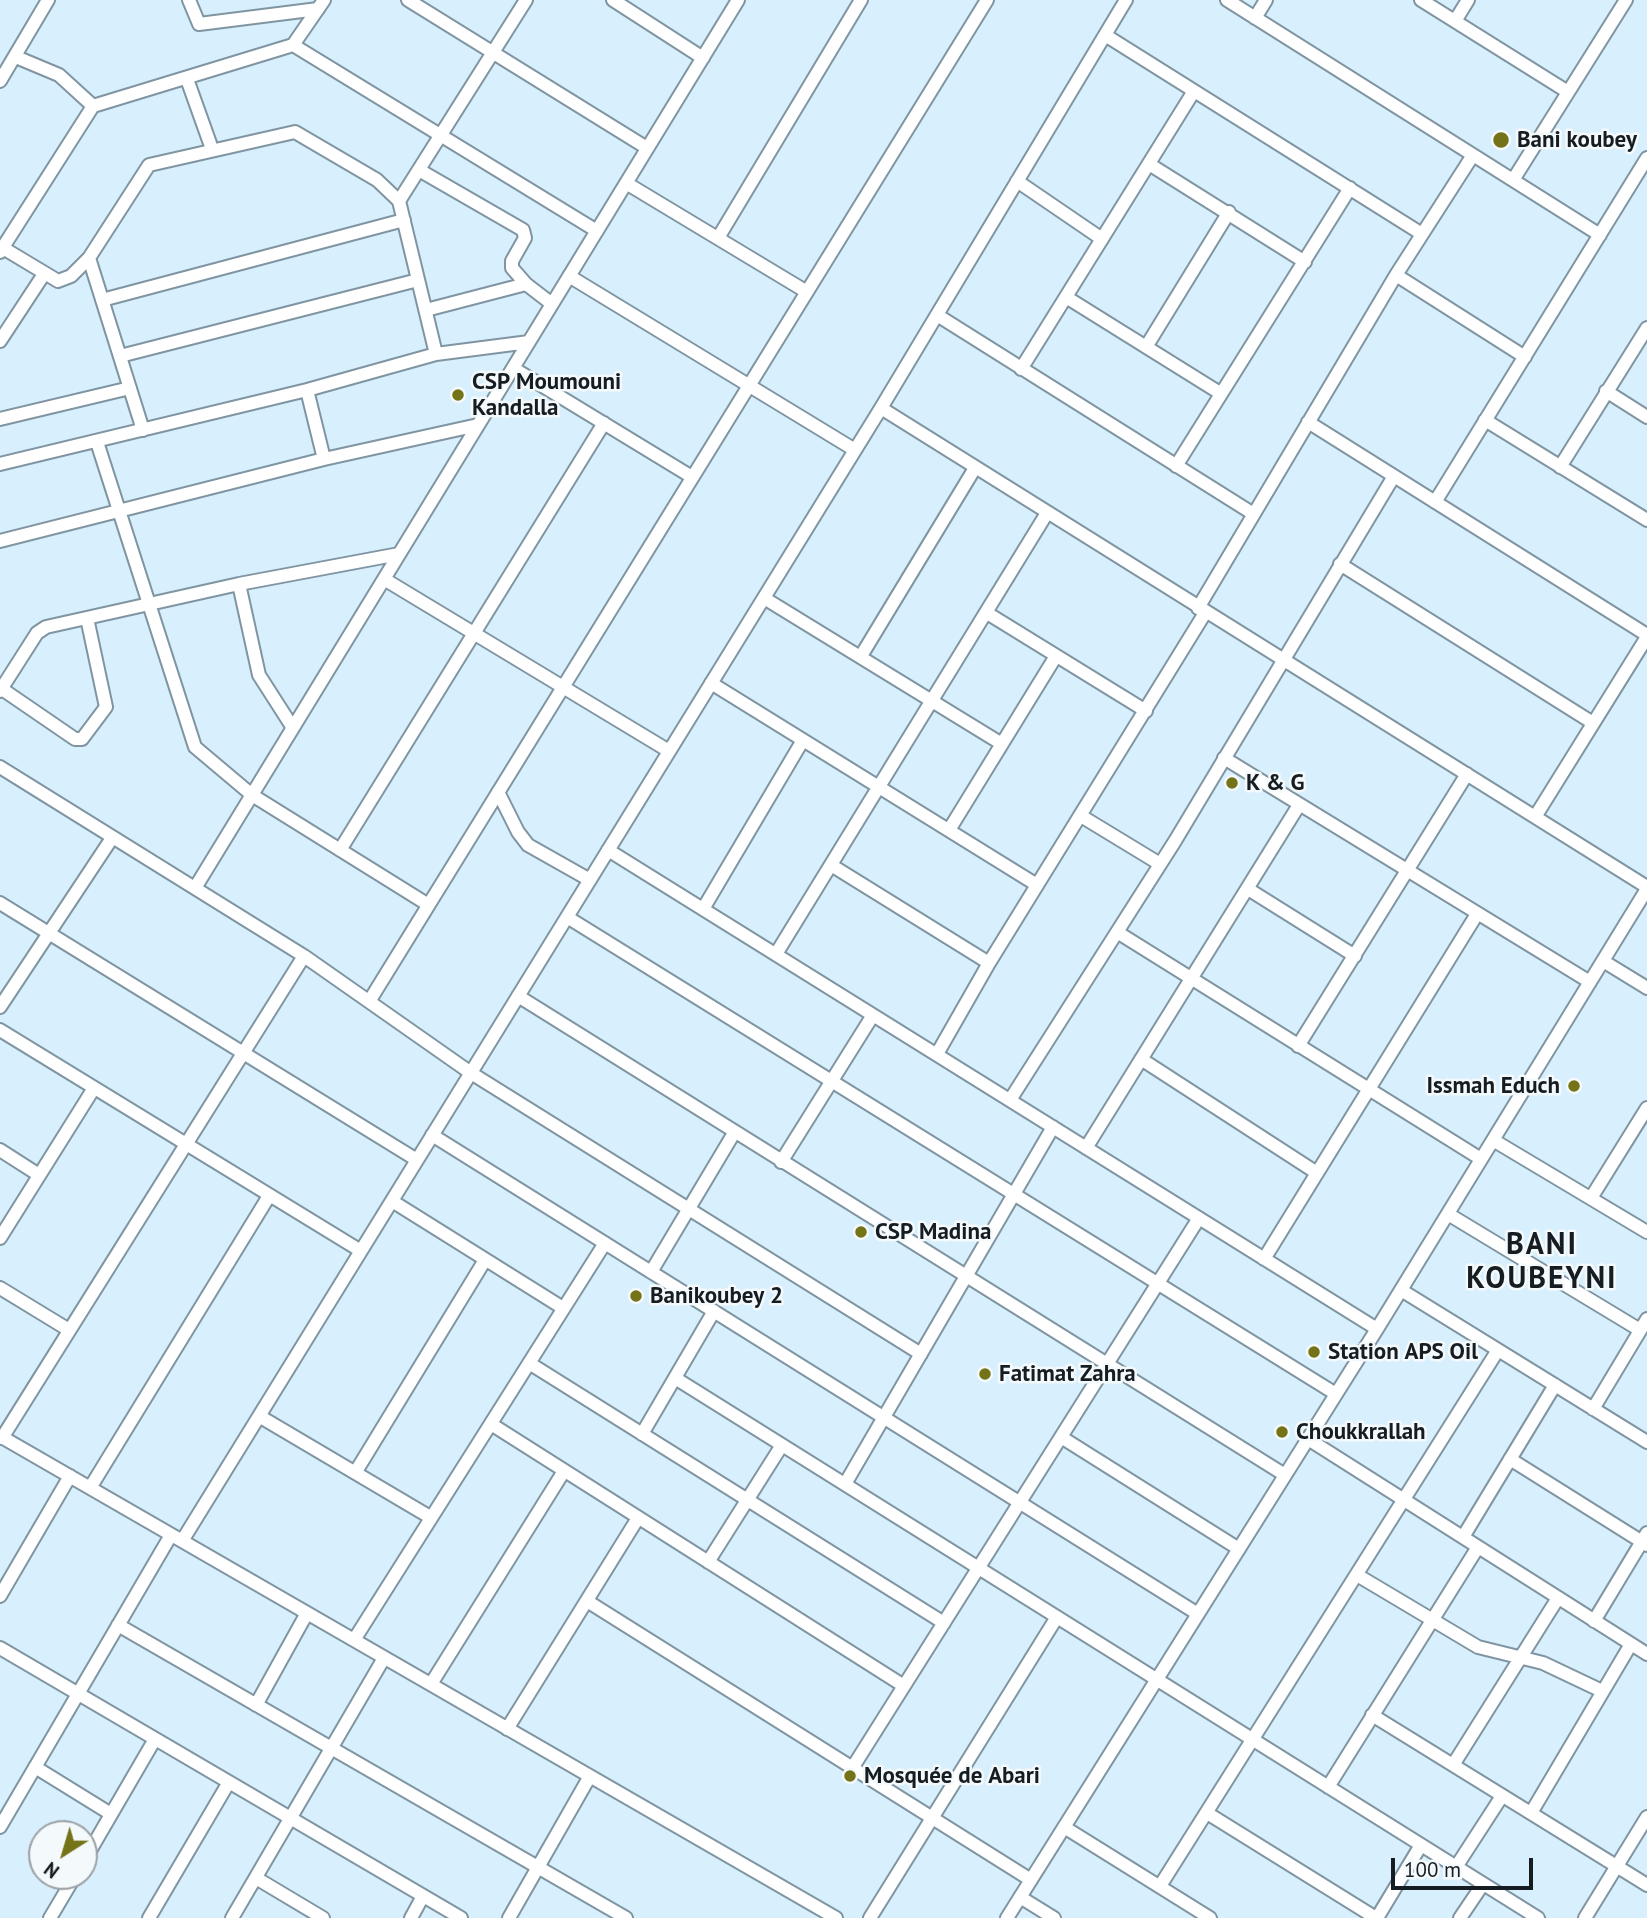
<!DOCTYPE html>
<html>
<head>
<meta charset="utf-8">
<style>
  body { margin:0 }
  #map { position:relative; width:1647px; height:1918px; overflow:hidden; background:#d8effe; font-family:"PT Sans",sans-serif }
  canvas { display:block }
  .north { position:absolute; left:28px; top:1820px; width:70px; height:70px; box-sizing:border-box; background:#f4f9fc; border:2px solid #9ba1a5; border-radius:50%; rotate:217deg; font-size:19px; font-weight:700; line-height:28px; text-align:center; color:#151d22 }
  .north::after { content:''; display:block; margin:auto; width:24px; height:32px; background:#747317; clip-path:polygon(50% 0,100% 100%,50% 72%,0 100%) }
  .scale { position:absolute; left:1391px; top:1858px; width:142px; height:32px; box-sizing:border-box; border:4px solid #151d22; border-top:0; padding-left:9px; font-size:21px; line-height:24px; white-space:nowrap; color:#151d22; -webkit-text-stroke:5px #f4f9fc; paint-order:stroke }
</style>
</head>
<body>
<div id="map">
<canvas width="1647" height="1918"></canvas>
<div class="north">N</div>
<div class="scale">100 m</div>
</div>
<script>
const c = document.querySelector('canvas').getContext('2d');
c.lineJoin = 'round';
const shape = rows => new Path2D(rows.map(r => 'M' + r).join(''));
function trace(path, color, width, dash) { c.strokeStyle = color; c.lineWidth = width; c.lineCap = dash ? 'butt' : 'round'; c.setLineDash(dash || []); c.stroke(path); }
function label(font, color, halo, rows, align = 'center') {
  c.font = font + ' "PT Sans",sans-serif'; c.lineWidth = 5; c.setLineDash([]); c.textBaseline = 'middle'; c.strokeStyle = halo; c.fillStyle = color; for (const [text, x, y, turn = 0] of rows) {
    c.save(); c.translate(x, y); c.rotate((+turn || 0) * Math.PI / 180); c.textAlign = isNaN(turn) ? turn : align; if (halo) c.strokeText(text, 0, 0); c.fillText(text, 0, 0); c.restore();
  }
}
const minor = shape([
  [189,0,199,24,318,9],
  [408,0,647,148],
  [613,0,703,58],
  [1227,0,1600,235],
  [1421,0,1568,92],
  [1255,18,1266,0],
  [1455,21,1468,0],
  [1105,35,1422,234],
  [293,45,324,0],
  [16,57,59,75,93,106],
  [187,79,212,149],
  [0,81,48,0],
  [1149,164,1305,262],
  [419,170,523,230,525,238,512,261,512,268,526,284,552,304],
  [1513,180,1626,0],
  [1017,181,1102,239],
  [626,183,807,292],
  [399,201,526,0],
  [718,238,861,0],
  [3,248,58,281,71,276,89,258],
  [0,252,93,106,293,45,597,231],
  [1396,275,1525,357],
  [569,276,855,450],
  [1066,297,1220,393],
  [102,300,404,220],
  [426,310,526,284],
  [937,315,1252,513],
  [0,341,44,274],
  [1146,347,1229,212],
  [120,356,418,280],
  [513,368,692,477],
  [1021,369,1194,91],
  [307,390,324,459],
  [1606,391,1647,417],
  [881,408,1647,887],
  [0,419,130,388],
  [1485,420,1647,520],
  [1308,422,1647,635],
  [143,430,89,258,149,165,295,132,377,180,399,201,436,354],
  [97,442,195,747,252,795,427,904],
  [0,464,307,390,436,354,529,342],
  [1176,466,1350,188],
  [1560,467,1647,328],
  [1435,502,1647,158],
  [0,541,324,459,478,425],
  [1340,564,1593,723],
  [384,579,669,751],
  [239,584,259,675,293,728],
  [764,598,1002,744],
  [1198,608,1396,275,1473,155],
  [987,613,1146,711],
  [861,656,975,468],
  [711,683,1037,885],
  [2,689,75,739,82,739,106,707,87,618],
  [0,691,37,633,46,627,239,584,399,554],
  [1224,758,1590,982],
  [0,767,304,956,471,1073,921,1354],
  [498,792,518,832,528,845,590,880],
  [1081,816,1160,864],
  [1535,817,1647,637],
  [949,830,1056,656],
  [340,850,604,423],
  [608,850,1377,1329],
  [831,865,989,963],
  [195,888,738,0],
  [1248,889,1355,956],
  [0,903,417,1160],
  [703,909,803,740],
  [567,917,1336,1394],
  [1117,932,1481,1159],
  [776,954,1047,513],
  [1603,961,1647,988],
  [518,996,1285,1475],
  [370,1000,987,0],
  [0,1007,112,838],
  [0,1030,361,1251],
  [1298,1046,1467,774],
  [937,1054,989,963,1205,613],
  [1141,1059,1317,1173],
  [1010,1100,1175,841,1394,476],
  [432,1135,1198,1614],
  [1493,1140,1647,1232],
  [1086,1148,1299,805],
  [0,1150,39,1175],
  [781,1162,873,1015],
  [1591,1198,1647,1108],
  [392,1201,563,1308],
  [1448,1214,1640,1330],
  [0,1238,94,1088],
  [1264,1259,1477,914],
  [651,1272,734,1133],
  [0,1288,69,1330],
  [1401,1290,1647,1442],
  [529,1363,944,1623],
  [675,1378,1538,1918],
  [1593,1409,1647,1319],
  [259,1416,430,1517],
  [491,1424,904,1686],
  [642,1434,714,1311],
  [0,1436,836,1918],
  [1061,1437,1239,1549],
  [2,1438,304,956],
  [1308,1439,1647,1654],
  [1510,1459,1647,1545],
  [355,1473,485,1260],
  [845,1484,1053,1127],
  [90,1488,269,1196],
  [1463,1537,1555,1385],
  [182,1541,881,408,1126,0],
  [708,1562,782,1445],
  [1357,1575,1478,1647,1543,1663,1602,1691],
  [0,1596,70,1476],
  [587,1601,1031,1880],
  [1594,1621,1647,1533],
  [118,1625,626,1918],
  [354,1640,605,1243],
  [0,1648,461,1918],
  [431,1684,564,1471],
  [256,1705,307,1613],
  [1372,1715,1647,1885],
  [507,1729,638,1518],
  [1453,1765,1558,1598],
  [35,1767,111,1814],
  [851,1770,1199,1218],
  [1328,1787,1478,1547],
  [1207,1813,1376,1918],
  [1531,1813,1631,1644],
  [0,1827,171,1535],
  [1064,1827,1210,1918],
  [84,1861,155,1739],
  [1456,1867,1502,1796],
  [256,1878,323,1918],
  [1160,1886,1498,1350],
  [1020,1897,1054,1918],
  [50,1918,75,1876],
  [149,1918,229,1782],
  [232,1918,384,1658],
  [411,1918,423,1896],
  [509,1918,590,1776],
  [870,1918,1057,1617],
  [1007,1918,1377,1329,1647,889],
  [1377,1918,1421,1845],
  [1460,1918,1483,1884],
  [1585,1918,1647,1817]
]);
trace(minor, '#8095a2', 16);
trace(minor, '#fff', 12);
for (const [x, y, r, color] of [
  [1501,140,9,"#747317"],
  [458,395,7,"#747317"],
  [1232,783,7,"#747317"],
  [1574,1086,7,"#747317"],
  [861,1232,7,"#747317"],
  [636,1296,7,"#747317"],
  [1314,1352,7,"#747317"],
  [985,1374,7,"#747317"],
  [1282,1432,7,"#747317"],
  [850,1776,7,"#747317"]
]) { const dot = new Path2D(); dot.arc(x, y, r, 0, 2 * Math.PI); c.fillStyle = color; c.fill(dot); trace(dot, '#f4f9fc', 2.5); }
label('bold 23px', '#151d22', '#f4f9fc', [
  ["Bani koubey",1517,140],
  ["CSP Moumouni",472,382],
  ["Kandalla",472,408],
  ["K & G",1246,783],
  ["Issmah Educh",1560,1086,"right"],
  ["CSP Madina",875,1232],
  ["Banikoubey 2",650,1296],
  ["Station APS Oil",1328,1352],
  ["Fatimat Zahra",999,1374],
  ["Choukkrallah",1296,1432],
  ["Mosquée de Abari",864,1776]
], 'left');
c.letterSpacing = '2px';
label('bold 30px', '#151d22', '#f4f9fc', [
  ["BANI",1542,1245],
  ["KOUBEYNI",1542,1279]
]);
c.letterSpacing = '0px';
</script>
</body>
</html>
